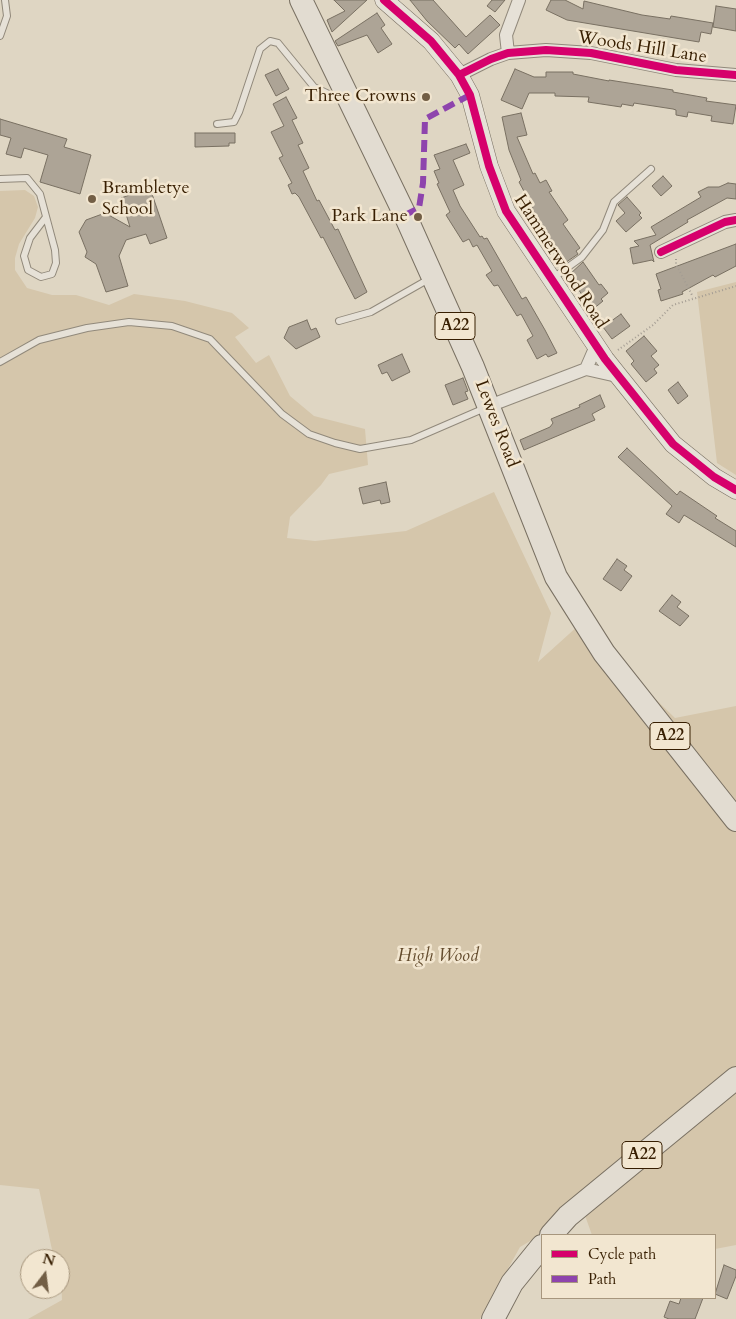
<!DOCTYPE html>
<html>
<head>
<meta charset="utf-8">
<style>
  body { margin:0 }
  #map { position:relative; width:736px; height:1319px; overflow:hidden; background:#dfd6c3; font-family:Cardo,serif }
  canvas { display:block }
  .legend { position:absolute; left:541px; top:1234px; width:175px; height:65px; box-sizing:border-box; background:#f2e6d0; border:1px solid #a7967d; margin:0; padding:6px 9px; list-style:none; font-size:15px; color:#371e01 }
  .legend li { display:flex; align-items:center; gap:10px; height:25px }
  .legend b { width:25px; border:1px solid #a7967d }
  .north { position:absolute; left:20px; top:1249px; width:50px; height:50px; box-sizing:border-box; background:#f2e6d0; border:1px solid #a7967d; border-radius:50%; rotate:15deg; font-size:14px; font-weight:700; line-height:20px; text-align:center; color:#371e01 }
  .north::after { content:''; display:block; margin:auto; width:18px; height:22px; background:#725e45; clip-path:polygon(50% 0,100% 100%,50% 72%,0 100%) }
</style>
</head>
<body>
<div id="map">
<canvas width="736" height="1319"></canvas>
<ul class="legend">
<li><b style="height:6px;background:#d6006c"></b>Cycle path</li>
<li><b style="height:6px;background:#8e44ad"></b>Path</li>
</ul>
<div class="north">N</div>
</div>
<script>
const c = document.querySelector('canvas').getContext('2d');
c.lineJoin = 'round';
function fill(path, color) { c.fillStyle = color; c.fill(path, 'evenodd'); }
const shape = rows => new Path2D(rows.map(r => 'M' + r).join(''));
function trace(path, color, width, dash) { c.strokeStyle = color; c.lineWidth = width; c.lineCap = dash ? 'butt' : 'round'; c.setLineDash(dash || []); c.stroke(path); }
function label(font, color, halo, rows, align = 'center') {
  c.font = font + ' Cardo,serif'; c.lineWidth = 5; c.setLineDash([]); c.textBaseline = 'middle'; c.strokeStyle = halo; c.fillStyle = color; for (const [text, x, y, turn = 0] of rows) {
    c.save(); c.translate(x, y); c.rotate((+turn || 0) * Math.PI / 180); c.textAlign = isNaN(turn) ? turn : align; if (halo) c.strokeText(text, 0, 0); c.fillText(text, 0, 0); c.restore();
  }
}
fill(shape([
  [25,190,34,196,38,207,35,218,19,244,15,258,15,270,27,288,52,295,76,295,109,305,134,294,185,301,232,313,249,328,235,337,256,363,269,355,290,396,314,416,365,429,368,465,329,474,321,485,290,517,287,538,315,541,406,531,494,492,551,613,538,662,579,625,675,718,736,706,736,1245,715,1249,715,1235,592,1235,583,1210,520,1247,480,1319,28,1319,62,1300,60,1259,54,1259,39,1189,0,1185,0,191],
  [736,282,736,475,717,463,697,292]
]), '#d5c6ab');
const building = shape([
  [334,0,367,0,332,32,327,20,345,11,334,0],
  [410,0,433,0,466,37,490,15,500,25,468,54,459,44,455,48,427,21,410,0],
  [492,0,505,0,495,12,487,6,492,0],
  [551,0,565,0,583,9,584,1,642,15,670,19,671,16,713,23,711,34,701,32,699,42,567,20,546,10,551,0],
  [716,6,736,9,736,31,713,27,716,6],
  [377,13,385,25,381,28,392,44,378,53,367,35,338,46,335,41,377,13],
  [278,69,289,89,276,96,265,75,278,69],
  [515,69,534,77,546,77,546,72,573,72,573,74,609,81,609,80,673,90,673,92,707,98,706,101,736,105,733,124,711,121,712,116,688,112,687,117,676,115,676,110,673,109,634,103,633,106,622,104,621,107,588,102,589,97,555,96,555,93,529,93,522,109,501,100,515,69],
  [286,97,297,118,292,120,303,143,298,145,309,168,303,171,317,201,319,200,335,230,338,229,367,292,355,299,323,237,321,238,299,197,295,193,292,194,288,185,292,183,279,158,283,156,271,132,284,126,273,104,286,97],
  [521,113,527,135,517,137,533,174,535,173,540,183,546,180,552,191,549,192,568,220,563,224,580,248,576,251,578,254,562,265,526,212,533,208,519,182,521,180,509,150,502,117,521,113],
  [0,119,67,139,64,147,91,155,80,194,40,182,48,155,24,148,21,158,6,154,11,138,0,135,0,119],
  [195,133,235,133,235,143,229,143,229,146,195,147,195,133],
  [466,144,470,153,453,160,464,185,453,190,460,206,480,237,482,236,484,239,487,238,522,299,526,297,545,330,557,353,548,357,546,354,537,359,527,340,533,336,521,314,517,316,498,285,494,286,486,275,492,271,477,245,473,247,469,239,463,242,446,215,450,212,437,184,439,183,434,171,440,169,434,155,466,144],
  [663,176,672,186,661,196,652,186,663,176],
  [728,183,736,184,736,199,727,198,687,220,688,222,650,245,654,262,652,260,633,264,630,248,639,246,634,241,656,235,651,227,701,197,698,192,708,187,719,187,728,183],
  [150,188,167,238,150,244,146,234,126,240,119,256,128,286,106,292,96,264,85,257,87,252,79,232,86,220,105,213,130,227,121,198,150,188],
  [627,197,641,213,639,215,642,218,626,232,616,221,625,213,618,205,627,197],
  [736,244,736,266,715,277,713,275,682,292,683,294,661,301,658,290,661,289,656,274,736,244],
  [583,262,599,285,601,284,608,293,601,299,603,301,592,310,569,275,583,262],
  [621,314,630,326,612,339,603,327,621,314],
  [307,320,311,330,316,328,320,337,296,349,284,338,289,327,307,320],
  [644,336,657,351,651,356,659,365,654,369,657,373,646,382,631,364,634,361,626,351,644,336],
  [402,354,410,372,392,381,387,372,382,374,378,365,402,354],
  [463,378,468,391,465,392,468,399,453,405,445,385,463,378],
  [678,382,688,396,678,404,668,390,678,382],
  [600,395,605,407,592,414,595,420,524,450,520,440,550,427,553,423,551,419,580,407,579,405,600,395],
  [627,448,677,495,680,491,717,516,715,518,736,531,736,547,684,515,679,523,666,514,672,506,618,457,627,448],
  [386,482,390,502,381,504,380,500,363,504,359,488,386,482],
  [617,559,627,566,624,570,632,576,621,591,603,579,617,559],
  [672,595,681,602,677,607,689,616,680,626,659,611,672,595],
  [724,1265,736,1270,736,1276,727,1299,715,1294,724,1265],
  [681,1298,703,1298,695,1319,669,1319,664,1317,670,1301,679,1304,681,1298]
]);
fill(building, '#ada496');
trace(building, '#797062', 1);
const lane = shape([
  [0,36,7,16,5,0],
  [217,124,234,122,239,112,260,49,270,41,278,43,314,87,331,95,341,92],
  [0,179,27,178,40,194,55,250,56,263,52,274,41,277,28,270,24,256,30,238,46,217],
  [553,278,582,257,603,230,614,202,651,169],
  [339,321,371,312,429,279],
  [0,362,39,340,87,328,129,322,172,326,210,339,282,414,309,434,335,443,360,449,411,440,485,408]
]);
const street = shape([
  [508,53,506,35,519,0],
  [459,75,491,59,508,53,546,50,591,53,676,70,736,75],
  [661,252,725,222,736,220],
  [596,346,586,369,617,376],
  [489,406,586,369]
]);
const secondary = shape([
  [384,0,431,41,459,75,470,95,489,166,506,211,605,359,673,444,714,477,736,490]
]);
const highway = shape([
  [301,0,405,215,473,367,556,577,604,653,736,820],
  [551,1235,568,1216,736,1078],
  [493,1319,512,1283,542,1246]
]);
trace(lane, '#91897b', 8);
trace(street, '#91897b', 14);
trace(secondary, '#797062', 19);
trace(highway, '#797062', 24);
trace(shape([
  [676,259,676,264,693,297],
  [618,350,653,325,673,305,736,286]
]), '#a49d93', 2, [1, 2.5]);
trace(lane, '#e6e1d7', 6);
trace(street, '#e6e1d7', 12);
trace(secondary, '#e6e1d7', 18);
trace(highway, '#e2dcd1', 22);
trace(shape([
  [405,215,419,208,423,183,425,119,470,95]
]), '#8e44ad', 6, [12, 6]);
trace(shape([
  [384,0,431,41,459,75,470,95,489,166,506,211,605,359,673,444,714,477,736,490],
  [459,75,491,59,508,53,546,50,591,53,676,70,736,75],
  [661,252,725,222,736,220]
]), '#d6006c', 8);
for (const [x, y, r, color] of [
  [426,97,5,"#725e45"],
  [92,199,5,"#725e45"],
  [418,217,5,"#725e45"]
]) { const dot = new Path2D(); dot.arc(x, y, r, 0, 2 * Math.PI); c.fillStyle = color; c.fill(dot); trace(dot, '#f2e6d0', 2); }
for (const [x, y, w] of [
  [455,326,40],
  [670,736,40],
  [642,1155,40]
]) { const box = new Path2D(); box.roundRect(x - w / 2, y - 13.5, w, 27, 4); c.fillStyle = '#f2e6d0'; c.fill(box); trace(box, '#371e01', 1); }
label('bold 16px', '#371e01', null, [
  ["A22",455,326],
  ["A22",670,736],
  ["A22",642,1155]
]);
label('18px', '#371e01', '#f2e6d0', [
  ["Woods Hill Lane",642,48,9],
  ["Hammerwood Road",560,262,57],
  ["Lewes Road",496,424,69]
]);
label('18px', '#371e01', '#f2e6d0', [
  ["Three Crowns",416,97],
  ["Brambletye",102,189,"left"],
  ["School",102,210,"left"],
  ["Park Lane",408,217]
], 'right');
label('italic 18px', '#644c2e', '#f2e6d0', [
  ["High Wood",438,957]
]);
</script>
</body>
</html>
